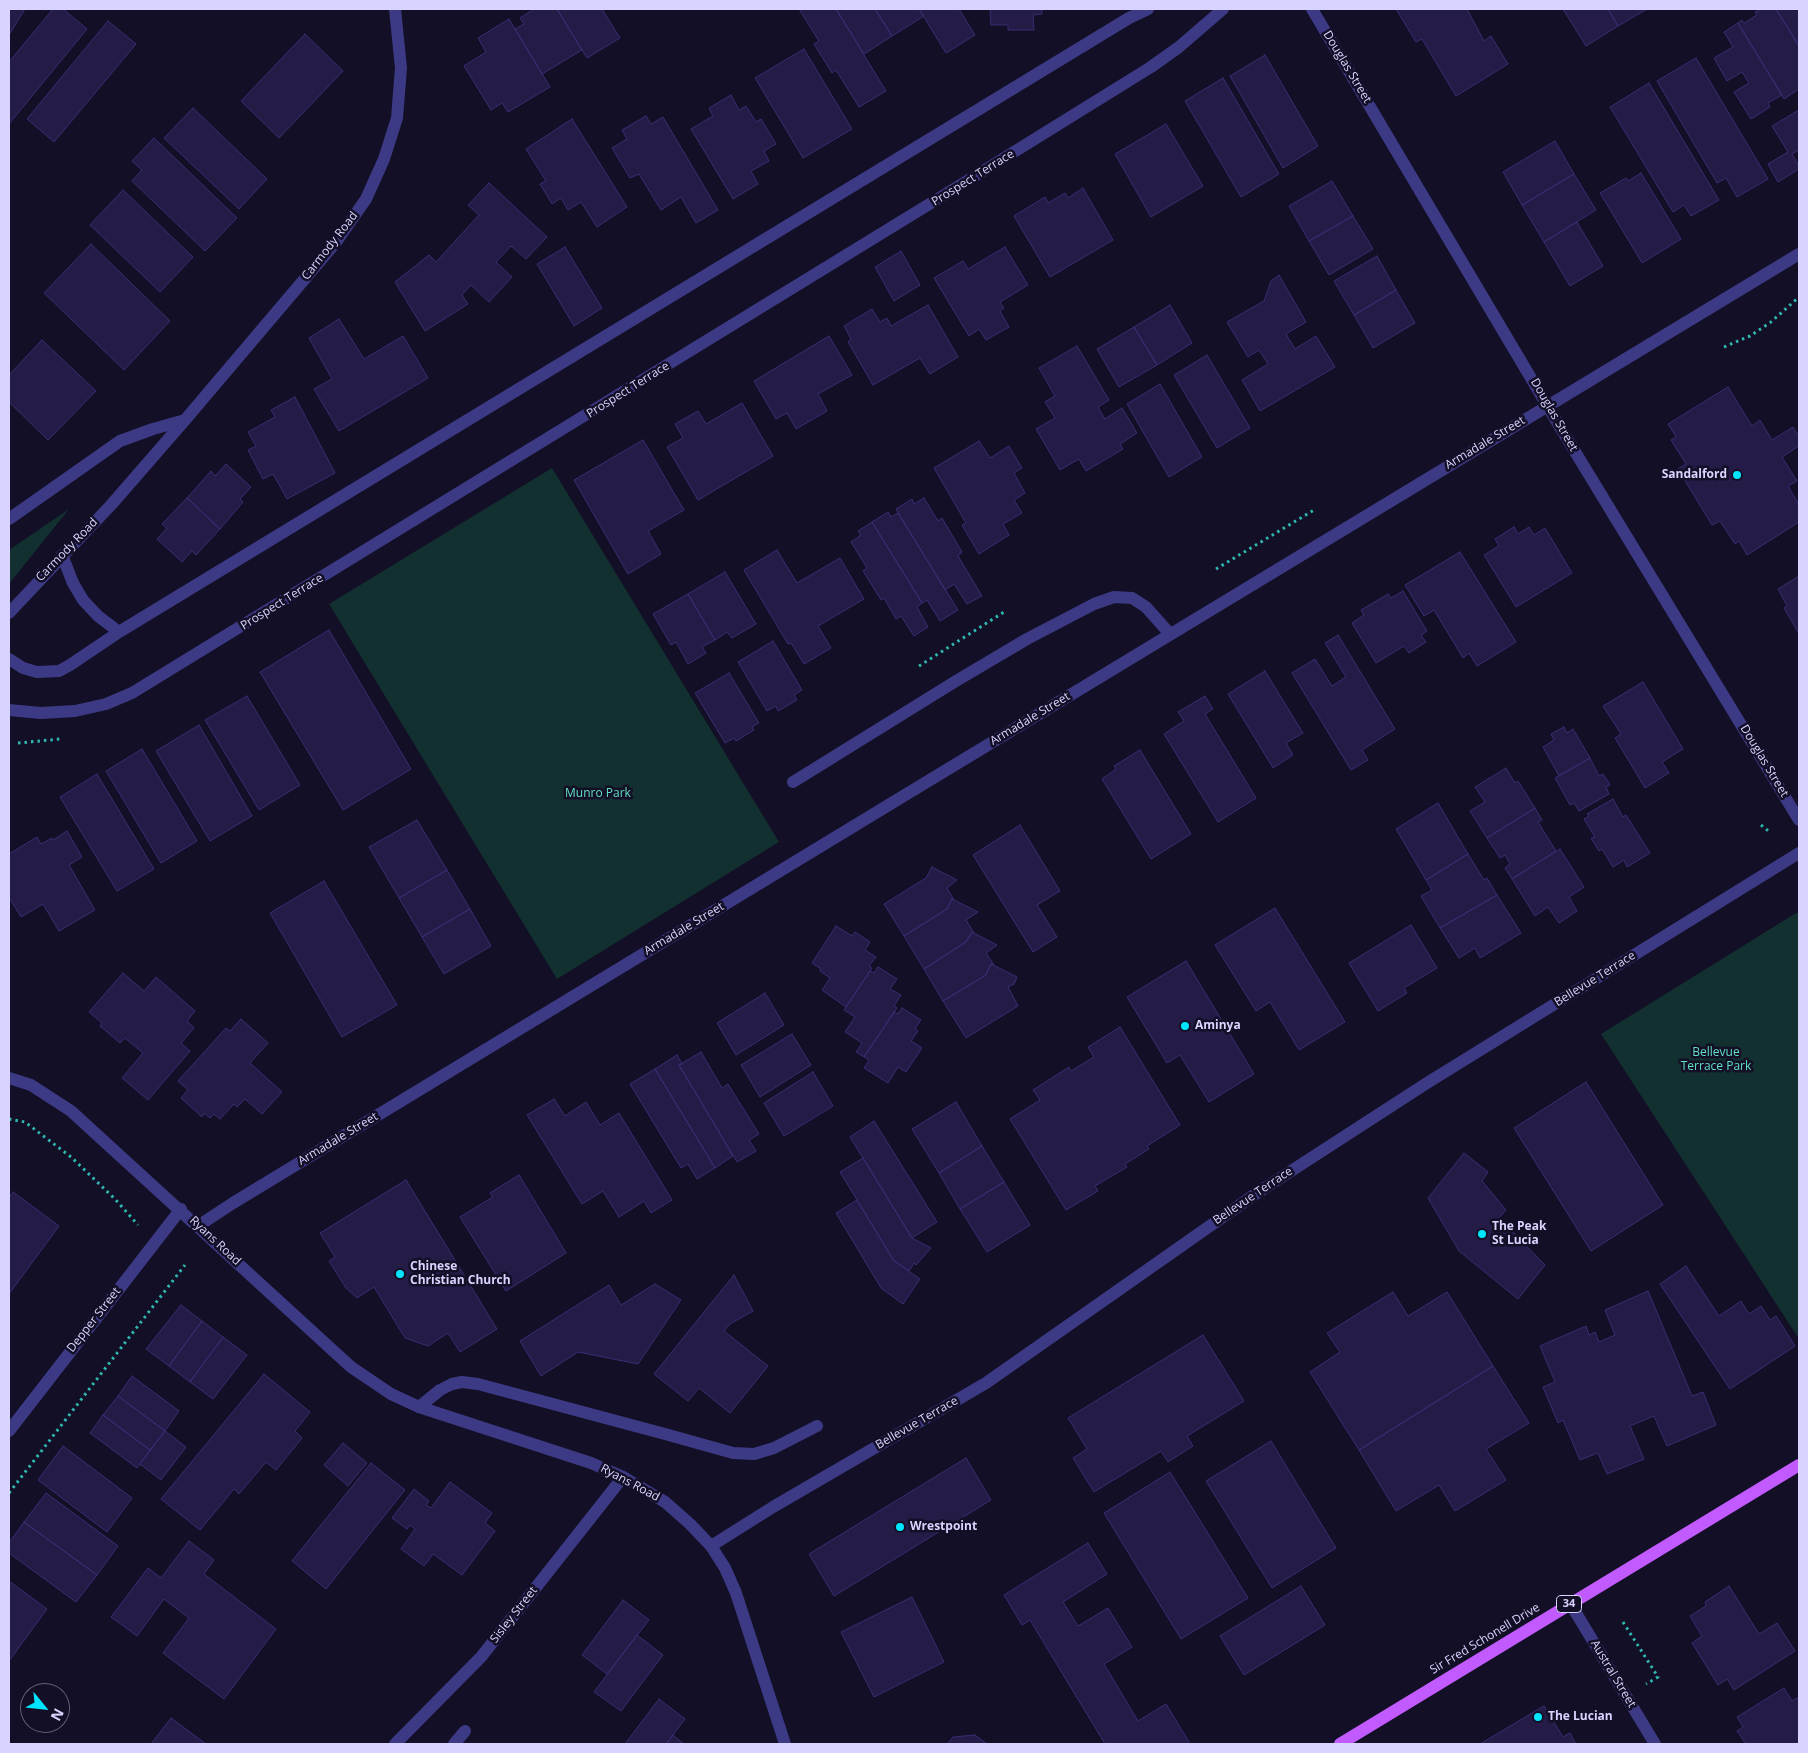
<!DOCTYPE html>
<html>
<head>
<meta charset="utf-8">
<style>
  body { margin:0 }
  #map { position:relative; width:1808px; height:1753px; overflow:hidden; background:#130f26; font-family:"Open Sans",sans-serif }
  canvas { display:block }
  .frame { position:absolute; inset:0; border:10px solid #d9d4ff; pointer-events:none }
  .north { position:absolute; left:20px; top:1683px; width:50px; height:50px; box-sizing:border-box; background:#130f26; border:1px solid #625e7d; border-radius:50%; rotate:118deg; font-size:14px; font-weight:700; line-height:20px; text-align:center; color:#d9d4ff }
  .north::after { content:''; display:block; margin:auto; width:18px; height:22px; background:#00e5ff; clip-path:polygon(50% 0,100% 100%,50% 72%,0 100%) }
</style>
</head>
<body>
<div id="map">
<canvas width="1808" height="1753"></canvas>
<div class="frame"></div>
<div class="north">N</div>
</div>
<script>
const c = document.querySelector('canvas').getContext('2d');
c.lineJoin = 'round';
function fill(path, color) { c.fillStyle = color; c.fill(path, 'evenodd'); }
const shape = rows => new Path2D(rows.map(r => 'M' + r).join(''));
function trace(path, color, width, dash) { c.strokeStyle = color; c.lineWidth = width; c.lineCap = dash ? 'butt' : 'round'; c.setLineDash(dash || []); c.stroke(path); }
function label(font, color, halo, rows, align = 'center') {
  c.font = font + ' "Open Sans",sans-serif'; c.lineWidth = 5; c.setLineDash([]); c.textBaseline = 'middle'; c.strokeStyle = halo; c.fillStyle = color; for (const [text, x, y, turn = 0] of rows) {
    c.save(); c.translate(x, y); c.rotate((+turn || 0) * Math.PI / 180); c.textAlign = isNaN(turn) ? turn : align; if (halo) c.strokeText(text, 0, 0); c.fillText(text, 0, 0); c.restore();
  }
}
fill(shape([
  [552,468,779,842,557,979,329,604],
  [69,509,9,584,9,550],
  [1796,913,1799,913,1799,1339,1601,1034]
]), '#12302f');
const building = shape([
  [9,9,25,9,9,35,9,9],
  [53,9,63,9,87,29,9,124,9,62,53,9],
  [534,9,557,9,582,50,542,74,515,29,524,24,520,18,534,9],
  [557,9,602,9,620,38,587,58,557,9],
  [799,9,836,9,886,91,859,107,836,70,832,73,814,44,819,41,799,9],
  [836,9,875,9,892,36,864,54,836,9],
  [875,9,919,9,924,16,892,36,875,9],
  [919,9,959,9,975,35,946,53,919,9],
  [990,9,1042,9,1042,14,1033,15,1034,30,1008,30,1008,25,991,25,990,9],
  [1396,9,1467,9,1484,41,1491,36,1508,64,1456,96,1422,39,1416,42,1396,9],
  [1563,9,1608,9,1618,26,1586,46,1563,9],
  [1608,9,1647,9,1618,26,1608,9],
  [1761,9,1776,9,1799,46,1799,89,1784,99,1738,23,1742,20,1744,23,1757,15,1755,12,1761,9],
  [1776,9,1799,9,1799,46,1776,9],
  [509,19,550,87,508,112,502,103,491,110,464,66,486,52,478,38,509,19],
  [108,21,136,44,54,142,27,119,108,21],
  [1738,23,1782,95,1768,103,1770,107,1751,119,1734,92,1749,83,1742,72,1727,81,1714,58,1733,47,1724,32,1738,23],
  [305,34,343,71,279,138,241,101,305,34],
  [804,49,852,129,803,158,755,78,804,49],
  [1265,55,1318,146,1283,168,1230,76,1265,55],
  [1696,58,1768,179,1737,197,1726,178,1717,183,1657,81,1696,58],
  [1223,78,1279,174,1241,197,1185,101,1223,78],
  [1649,83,1719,200,1691,216,1684,205,1673,212,1610,107,1649,83],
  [731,95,739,110,746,106,756,122,761,119,776,144,764,151,769,161,751,171,758,184,733,199,691,129,713,116,709,108,731,95],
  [193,108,267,179,239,209,164,138,193,108],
  [1799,110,1799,150,1792,154,1799,166,1799,169,1778,182,1768,164,1788,152,1772,126,1799,110],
  [646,116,651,124,663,117,718,210,696,223,681,197,661,210,639,174,630,178,612,148,627,139,622,130,646,116],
  [572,119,627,207,597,227,581,202,568,210,561,198,552,204,540,184,546,181,526,149,572,119],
  [1166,124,1203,186,1151,217,1115,154,1166,124],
  [154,138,237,218,205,251,132,181,142,170,132,161,154,138],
  [1555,141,1574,174,1522,205,1503,172,1555,141],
  [1641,173,1681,239,1642,263,1600,193,1626,178,1628,181,1641,173],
  [1574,174,1596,210,1544,242,1522,205,1574,174],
  [1332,181,1353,216,1309,241,1289,206,1332,181],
  [489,183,547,237,526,259,511,246,496,262,512,277,489,302,471,285,462,295,468,304,425,331,395,282,429,255,436,262,479,215,468,205,489,183],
  [1083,188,1113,240,1050,277,1014,216,1045,197,1048,203,1065,193,1068,198,1083,188],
  [123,190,193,257,160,292,90,225,123,190],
  [1353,216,1373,249,1329,275,1309,241,1353,216],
  [1577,222,1603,266,1570,286,1544,242,1577,222],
  [91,244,170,321,124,370,44,293,91,244],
  [565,247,602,308,574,326,537,264,565,247],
  [1005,247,1028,285,1000,302,1004,308,1000,311,1009,327,986,340,979,329,969,336,934,278,963,261,968,269,1005,247],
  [901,251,920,285,894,301,875,267,901,251],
  [1377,256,1396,290,1354,315,1334,281,1377,256],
  [1279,275,1306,322,1286,334,1295,349,1316,336,1335,367,1260,411,1242,380,1268,364,1259,350,1248,357,1227,322,1264,301,1271,281,1279,275],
  [1396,290,1415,323,1373,348,1354,315,1396,290],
  [928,305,958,357,930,374,920,358,873,385,848,342,851,339,844,326,872,309,880,322,887,318,891,326,928,305],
  [1170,305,1192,343,1157,365,1134,327,1170,305],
  [339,319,364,359,403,336,428,378,339,431,314,389,332,379,309,338,339,319],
  [1134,327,1157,365,1119,387,1097,349,1134,327],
  [829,336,852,375,818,394,827,411,796,429,787,413,776,419,754,381,829,336],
  [42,340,96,391,48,440,9,402,9,375,42,340],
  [1077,346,1109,400,1098,407,1105,419,1122,408,1137,433,1120,444,1123,449,1086,471,1079,459,1060,470,1036,429,1055,418,1045,402,1055,396,1039,368,1077,346],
  [1207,355,1250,428,1217,448,1174,375,1207,355],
  [1160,384,1202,457,1169,477,1127,404,1160,384],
  [1728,387,1752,426,1760,420,1772,440,1793,427,1799,437,1799,446,1782,457,1797,481,1788,486,1799,505,1799,522,1747,555,1739,541,1735,544,1720,521,1712,525,1678,469,1686,464,1671,440,1676,437,1668,424,1728,387],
  [295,397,335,473,287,499,273,474,263,479,248,450,256,446,248,432,275,417,271,410,295,397],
  [742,403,773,456,698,500,667,447,683,438,675,424,698,411,706,424,742,403],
  [643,440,684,510,648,531,661,554,628,574,574,480,643,440],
  [979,441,990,458,1009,446,1022,468,1014,473,1025,493,1014,500,1022,513,1003,524,1009,535,979,554,962,525,966,523,934,468,979,441],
  [226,464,251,487,240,499,243,502,220,529,187,498,211,471,215,476,226,464],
  [187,498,220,529,196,555,192,551,182,562,157,539,167,528,162,524,187,498],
  [924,498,938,521,942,518,962,552,958,556,982,596,967,604,954,584,945,590,896,509,912,499,914,504,924,498],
  [888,512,891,517,898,513,958,610,940,621,927,600,922,603,872,522,888,512],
  [872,522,922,603,917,607,928,627,914,636,901,616,896,619,884,598,881,600,863,571,867,568,851,542,861,535,858,531,872,522],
  [1514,527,1518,534,1529,527,1534,535,1545,528,1572,573,1516,607,1484,555,1499,546,1495,539,1514,527],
  [777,550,797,583,840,558,864,599,818,626,831,648,804,664,791,643,788,644,744,570,777,550],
  [1460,552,1516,642,1477,666,1469,653,1463,658,1434,610,1424,616,1405,585,1460,552],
  [725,572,756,624,732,638,727,632,715,640,688,594,725,572],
  [1799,576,1799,634,1784,608,1787,606,1778,589,1799,576],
  [1403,591,1427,631,1421,635,1426,642,1409,653,1404,646,1376,663,1352,623,1364,615,1361,610,1388,594,1391,598,1403,591],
  [688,594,715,640,702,647,706,653,688,664,676,642,671,645,653,614,688,594],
  [329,630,411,769,343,810,260,672,329,630],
  [1338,635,1395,729,1362,750,1368,760,1351,770,1292,673,1315,659,1332,686,1346,677,1325,643,1338,635],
  [773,641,802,690,794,695,797,700,778,711,776,706,767,711,738,662,773,641],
  [1265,671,1303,733,1286,743,1293,755,1273,768,1228,694,1265,671],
  [729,673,759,723,752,727,754,730,736,741,734,738,725,743,695,693,729,673],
  [1643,682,1683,749,1662,762,1669,773,1645,788,1615,738,1621,734,1603,706,1643,682],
  [247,696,300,785,259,810,205,720,247,696],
  [1205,696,1213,709,1205,714,1256,798,1218,822,1164,734,1184,721,1178,712,1205,696],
  [199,725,252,816,210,841,156,751,199,725],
  [1564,727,1567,733,1573,729,1590,758,1559,776,1543,747,1554,740,1551,734,1564,727],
  [142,749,197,841,161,863,106,771,142,749],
  [1140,750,1191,834,1151,859,1102,779,1116,769,1114,766,1140,750],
  [1590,758,1599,776,1603,774,1610,785,1606,787,1609,794,1579,811,1574,803,1570,805,1555,778,1590,758],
  [1506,768,1515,783,1518,781,1535,808,1487,838,1470,811,1485,802,1475,787,1506,768],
  [97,774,154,869,117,891,60,797,97,774],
  [1613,799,1623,817,1626,815,1650,853,1627,867,1624,860,1613,867,1602,849,1599,851,1591,838,1595,837,1584,819,1589,816,1587,814,1613,799],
  [1438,803,1468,854,1426,880,1396,829,1438,803],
  [1535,808,1542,820,1538,822,1556,851,1512,879,1505,868,1510,864,1505,855,1500,858,1487,838,1535,808],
  [417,820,447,870,399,898,369,847,417,820],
  [1020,825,1060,891,1037,905,1057,937,1033,952,973,855,1020,825],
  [67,831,82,857,69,865,95,910,59,931,43,904,21,917,10,899,9,900,9,854,37,837,41,844,52,838,53,840,67,831],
  [1560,849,1584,887,1569,897,1577,911,1559,923,1548,907,1535,916,1512,879,1560,849],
  [1468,854,1484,880,1487,878,1497,895,1440,928,1421,896,1432,890,1426,880,1468,854],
  [932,867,957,880,947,888,954,900,952,899,947,909,904,936,884,904,926,878,932,867],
  [447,870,470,909,422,937,399,898,447,870],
  [324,881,397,1005,342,1037,270,913,324,881],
  [1497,895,1521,933,1480,958,1475,948,1459,958,1440,928,1497,895],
  [952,899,978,912,966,920,974,933,972,932,966,942,924,969,904,936,947,909,952,899],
  [1275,908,1345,1022,1299,1050,1270,1002,1256,1011,1215,945,1275,908],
  [470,909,491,946,444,974,422,937,470,909],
  [1411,925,1437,968,1404,988,1407,993,1378,1011,1349,963,1411,925],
  [836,926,852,936,855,932,870,942,865,950,876,957,869,966,872,968,846,1007,822,990,830,978,820,971,821,969,812,963,836,926],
  [972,932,997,945,986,953,994,965,991,964,986,975,943,1001,924,969,966,942,972,932],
  [1186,961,1254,1074,1209,1102,1180,1055,1167,1063,1127,997,1186,961],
  [991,964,1017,977,1014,984,1008,987,1018,1006,966,1038,943,1001,986,975,991,964],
  [878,967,897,979,890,989,901,995,894,1006,897,1008,864,1057,856,1052,862,1043,845,1032,855,1017,844,1010,870,971,874,973,878,967],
  [123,973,144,991,156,977,195,1011,187,1021,194,1028,181,1043,190,1051,148,1100,122,1078,143,1053,125,1038,120,1043,100,1026,102,1023,89,1012,123,973],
  [765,993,784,1025,736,1055,717,1023,765,993],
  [902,1008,921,1020,915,1029,918,1031,911,1041,922,1048,906,1072,898,1067,888,1083,864,1068,869,1060,864,1057,894,1012,898,1014,902,1008],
  [241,1019,268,1043,250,1063,282,1092,262,1114,245,1099,237,1107,234,1104,220,1119,214,1114,210,1118,204,1113,202,1117,181,1098,188,1090,178,1081,226,1028,230,1031,241,1019],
  [1120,1027,1180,1125,1147,1146,1149,1149,1125,1164,1127,1167,1095,1186,1098,1191,1066,1210,1010,1119,1040,1100,1033,1090,1069,1067,1071,1071,1094,1057,1088,1047,1120,1027],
  [792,1034,811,1065,760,1097,741,1065,792,1034],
  [701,1052,722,1088,728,1084,759,1134,749,1140,756,1151,737,1162,679,1065,701,1052],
  [677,1055,682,1064,679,1065,733,1156,715,1168,655,1069,677,1055],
  [655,1069,715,1168,697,1179,688,1164,681,1168,630,1084,655,1069],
  [813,1072,833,1106,784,1136,764,1103,813,1072],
  [1586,1082,1663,1205,1591,1251,1514,1128,1586,1082],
  [554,1099,565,1116,586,1102,600,1125,619,1113,672,1200,651,1213,644,1201,619,1217,603,1191,582,1204,527,1115,554,1099],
  [956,1102,982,1146,939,1173,912,1129,956,1102],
  [874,1121,937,1222,912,1238,850,1137,874,1121],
  [982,1146,1004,1182,960,1209,939,1173,982,1146],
  [1464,1153,1488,1172,1482,1181,1506,1210,1499,1218,1545,1265,1518,1299,1459,1251,1428,1198,1464,1153],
  [863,1158,912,1238,931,1248,916,1265,914,1263,909,1271,894,1261,840,1172,863,1158],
  [519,1175,566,1253,506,1291,460,1217,493,1197,490,1193,519,1175],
  [406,1180,497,1329,460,1352,448,1333,428,1346,405,1338,374,1287,357,1298,346,1288,329,1261,335,1257,320,1233,406,1180],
  [1004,1182,1030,1225,987,1252,960,1209,1004,1182],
  [13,1192,59,1226,9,1294,9,1198,13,1192],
  [857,1200,894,1261,920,1279,903,1304,881,1288,836,1213,857,1200],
  [1686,1266,1719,1316,1741,1301,1749,1314,1761,1306,1770,1320,1776,1316,1795,1346,1730,1389,1660,1284,1686,1266],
  [734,1275,753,1311,730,1324,724,1331,768,1366,730,1413,699,1388,688,1401,654,1374,734,1275],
  [655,1284,681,1300,638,1364,578,1352,541,1376,520,1341,609,1285,621,1305,655,1284],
  [1648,1291,1692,1396,1703,1392,1716,1425,1667,1446,1654,1416,1630,1426,1644,1459,1607,1474,1598,1453,1580,1460,1563,1420,1558,1423,1543,1387,1555,1382,1540,1346,1586,1326,1589,1335,1595,1332,1599,1342,1615,1335,1605,1310,1648,1291],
  [1393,1292,1408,1316,1447,1292,1493,1366,1359,1450,1310,1372,1340,1352,1327,1333,1393,1292],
  [181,1305,202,1321,169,1366,146,1349,181,1305],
  [202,1321,223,1337,190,1382,169,1366,202,1321],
  [1203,1335,1244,1401,1187,1436,1193,1446,1168,1462,1161,1451,1094,1492,1073,1458,1087,1449,1068,1418,1203,1335],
  [223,1337,247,1355,213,1399,190,1382,223,1337],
  [1493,1366,1529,1423,1486,1449,1506,1480,1455,1511,1439,1485,1396,1511,1359,1450,1493,1366],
  [264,1374,310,1412,295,1431,302,1438,276,1470,266,1462,239,1494,234,1489,200,1530,161,1499,264,1374],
  [132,1376,179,1411,165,1431,118,1396,132,1376],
  [118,1396,165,1431,150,1450,103,1415,118,1396],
  [103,1415,150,1450,137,1468,90,1433,103,1415],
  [165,1431,186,1447,161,1480,140,1464,165,1431],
  [1271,1441,1336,1548,1272,1588,1206,1481,1271,1441],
  [343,1443,367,1463,348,1486,324,1465,343,1443],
  [63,1446,132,1498,107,1532,38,1480,63,1446],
  [966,1458,991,1500,834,1596,809,1554,966,1458],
  [371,1463,405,1490,326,1589,292,1561,371,1463],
  [1170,1472,1248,1598,1181,1639,1104,1513,1170,1472],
  [450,1482,492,1513,485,1523,495,1531,462,1575,433,1554,424,1566,401,1549,415,1529,410,1525,407,1529,392,1518,414,1489,429,1501,426,1505,431,1508,450,1482],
  [46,1493,118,1546,97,1575,24,1522,46,1493],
  [24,1522,97,1575,76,1602,9,1553,9,1543,24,1522],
  [189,1541,214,1560,204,1574,276,1629,224,1699,163,1653,189,1618,164,1599,137,1636,111,1617,148,1568,161,1578,189,1541],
  [1088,1543,1107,1574,1063,1602,1078,1626,1108,1608,1132,1647,1104,1664,1138,1721,1166,1704,1189,1742,1186,1744,1105,1744,1030,1620,1022,1625,1004,1595,1088,1543],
  [9,1581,47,1609,9,1661,9,1581],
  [1301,1586,1325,1625,1244,1675,1220,1636,1301,1586],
  [1729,1586,1759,1634,1777,1623,1795,1651,1734,1690,1727,1679,1718,1685,1692,1643,1702,1636,1690,1616,1706,1606,1705,1602,1729,1586],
  [912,1597,944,1662,874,1697,841,1632,912,1597],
  [623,1600,649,1620,607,1674,582,1655,623,1600],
  [637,1635,663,1655,621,1711,594,1692,637,1635],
  [1784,1688,1792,1701,1799,1697,1799,1744,1746,1744,1737,1731,1743,1727,1737,1717,1784,1688],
  [659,1699,685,1719,673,1735,666,1744,625,1744,659,1699],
  [1544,1706,1563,1737,1570,1733,1576,1744,1480,1744,1544,1706],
  [171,1718,206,1744,151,1744,171,1718],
  [673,1735,684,1744,666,1744,673,1735],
  [975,1735,987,1744,947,1744,953,1737,975,1735]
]);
fill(building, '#241b47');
trace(building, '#3b2d73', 1);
trace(shape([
  [1724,347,1750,336,1771,322,1799,297],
  [1216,569,1314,510],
  [919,666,1004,612],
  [18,743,60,739],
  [1761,825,1771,833],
  [9,1119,25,1122,71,1157,115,1199,138,1225],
  [9,1493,185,1265],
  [1623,1622,1658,1677,1646,1684]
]), '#2fb8b0', 3, [2.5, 4]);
trace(shape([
  [9,519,120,441,153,429,185,420],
  [793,782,956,681,1027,639,1094,604,1114,597,1132,598,1146,607,1170,634],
  [419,1407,440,1390,452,1384,462,1382,478,1384,665,1434,733,1453,754,1454,774,1448,817,1426],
  [454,1744,465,1731]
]), '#3d3a85', 12);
trace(shape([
  [1312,9,1557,422,1799,820],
  [62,555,73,583,83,600,98,616,119,632],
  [9,659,23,668,37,672,59,671,70,665,119,632,1129,18,1148,9],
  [9,710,41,713,75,711,106,704,132,693,980,173,1151,67,1179,47,1223,9],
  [198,1226,233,1203,915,789,1799,254],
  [9,1431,181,1209],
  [711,1546,773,1507,986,1383,1254,1195,1427,1083,1799,853],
  [1570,1603,1655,1744],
  [395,1744,481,1657,623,1477]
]), '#3d3a85', 12);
trace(shape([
  [9,613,111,505,185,420,336,242,366,199,384,159,397,118,401,68,395,9],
  [9,1078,31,1085,71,1111,351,1367,391,1394,419,1407,591,1463,623,1477,665,1502,690,1524,711,1546,725,1568,736,1593,785,1744]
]), '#3d3a85', 12);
trace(shape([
  [1340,1744,1799,1465]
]), '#c25bff', 12);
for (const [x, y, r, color] of [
  [1737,475,5,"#00e5ff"],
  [1185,1026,5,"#00e5ff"],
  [1482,1234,5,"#00e5ff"],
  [400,1274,5,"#00e5ff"],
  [900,1527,5,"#00e5ff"],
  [1538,1717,5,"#00e5ff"]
]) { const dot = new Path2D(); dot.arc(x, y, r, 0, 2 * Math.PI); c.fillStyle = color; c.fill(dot); trace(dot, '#130f26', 2); }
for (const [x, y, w] of [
  [1569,1604,25]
]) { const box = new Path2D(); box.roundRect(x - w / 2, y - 8.5, w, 17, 4); c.fillStyle = '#130f26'; c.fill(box); trace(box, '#d9d4ff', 1); }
label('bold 11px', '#d9d4ff', null, [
  ["34",1569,1604]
]);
label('12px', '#d9d4ff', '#130f26', [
  ["Douglas Street",1347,67,59],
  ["Prospect Terrace",973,178,-32],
  ["Carmody Road",330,246,-52],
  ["Prospect Terrace",628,390,-32],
  ["Douglas Street",1554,415,60],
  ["Armadale Street",1485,443,-31],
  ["Carmody Road",67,550,-46],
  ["Prospect Terrace",282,602,-32],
  ["Armadale Street",1030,719,-31],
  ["Douglas Street",1764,761,59],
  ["Armadale Street",684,929,-31],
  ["Bellevue Terrace",1595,979,-32],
  ["Armadale Street",338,1139,-31],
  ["Bellevue Terrace",1253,1196,-34],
  ["Ryans Road",215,1241,43],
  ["Depper Street",94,1320,-52],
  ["Bellevue Terrace",917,1423,-30],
  ["Ryans Road",630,1483,28],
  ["Sisley Street",514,1615,-52],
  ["Sir Fred Schonell Drive",1485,1639,-31],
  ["Austral Street",1613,1674,59]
]);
label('bold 12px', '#d9d4ff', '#130f26', [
  ["Sandalford",1727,475,"right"],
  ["Aminya",1195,1026],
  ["The Peak",1492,1227],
  ["St Lucia",1492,1241],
  ["Chinese",410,1267],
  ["Christian Church",410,1281],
  ["Wrestpoint",910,1527],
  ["The Lucian",1548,1717]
], 'left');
label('12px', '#5fe0c0', '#130f26', [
  ["Munro Park",598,794],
  ["Bellevue",1716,1053],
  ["Terrace Park",1716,1067]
]);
</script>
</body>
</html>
